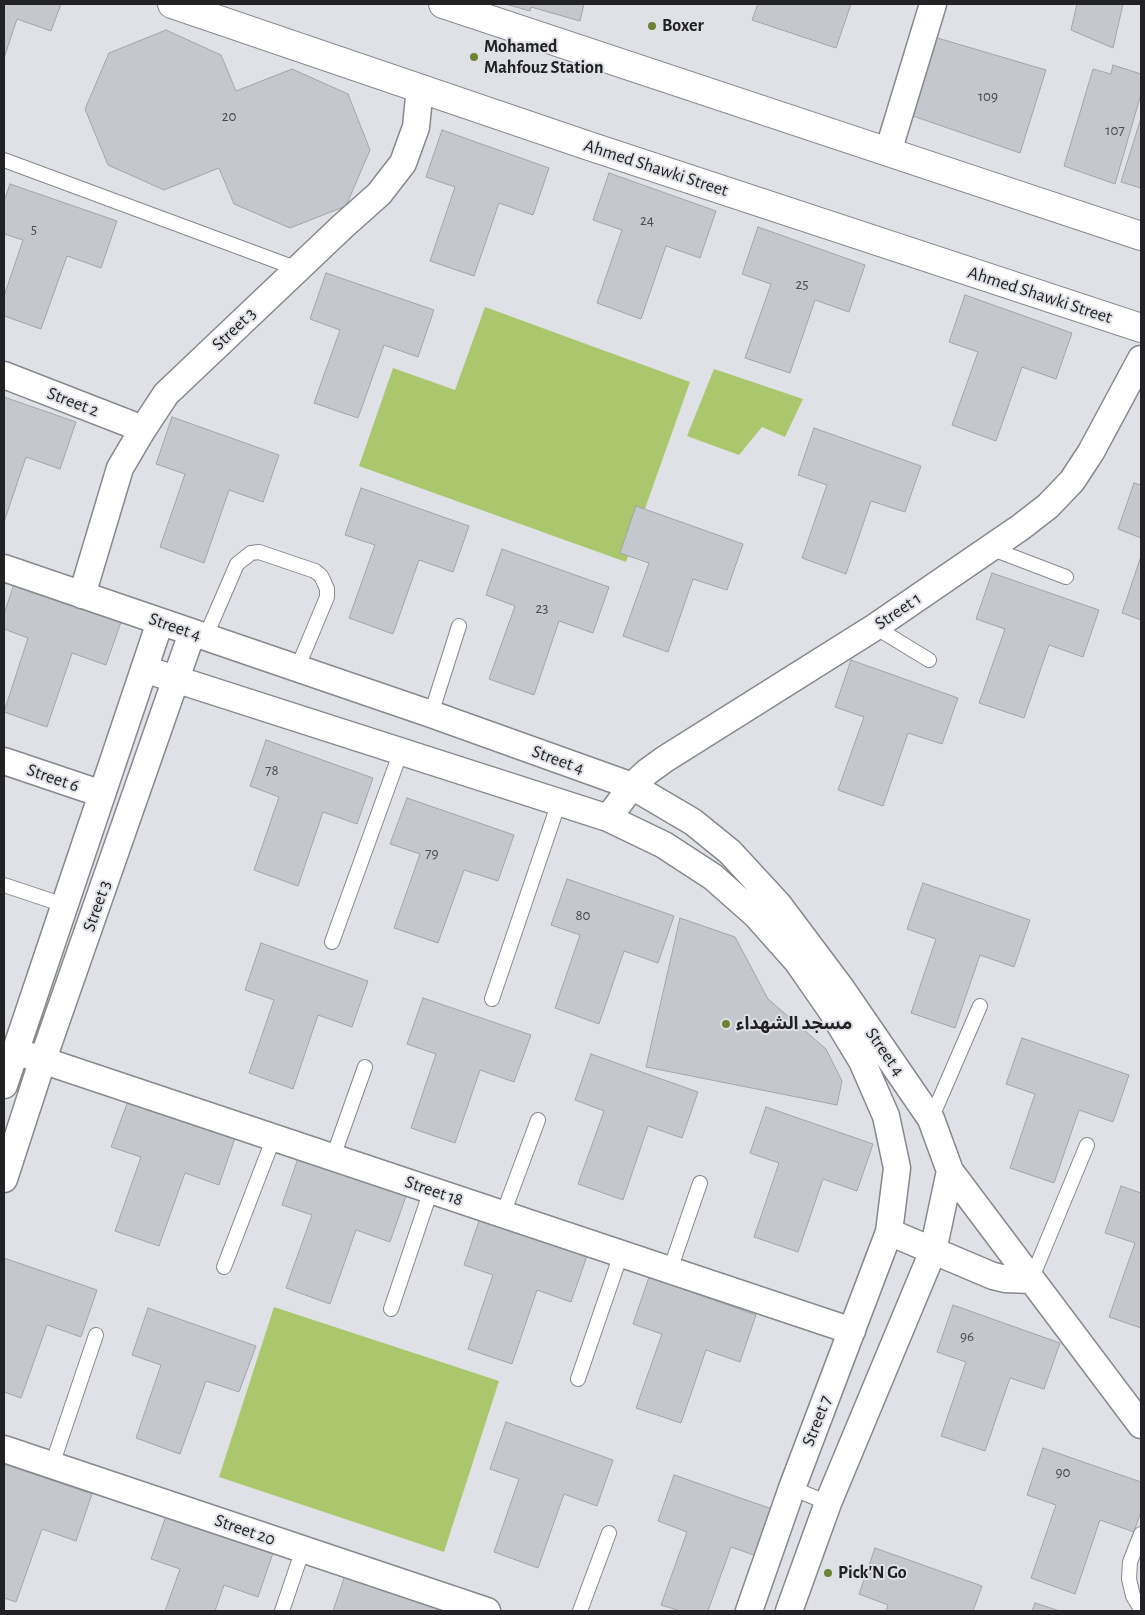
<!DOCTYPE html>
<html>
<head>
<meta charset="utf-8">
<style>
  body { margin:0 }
  #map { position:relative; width:1145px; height:1615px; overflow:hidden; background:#dfe1e6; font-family:"Alegreya Sans",sans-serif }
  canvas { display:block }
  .frame { position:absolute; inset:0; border:5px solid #222224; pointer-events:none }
</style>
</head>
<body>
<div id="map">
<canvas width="1145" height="1615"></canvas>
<div class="frame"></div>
</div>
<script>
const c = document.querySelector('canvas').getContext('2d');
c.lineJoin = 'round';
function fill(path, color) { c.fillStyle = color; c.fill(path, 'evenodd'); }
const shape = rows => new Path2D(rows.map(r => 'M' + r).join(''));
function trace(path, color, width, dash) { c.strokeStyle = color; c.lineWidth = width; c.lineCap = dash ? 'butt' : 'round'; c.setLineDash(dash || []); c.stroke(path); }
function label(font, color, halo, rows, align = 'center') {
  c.font = font + ' "Alegreya Sans","Noto Sans Arabic",sans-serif'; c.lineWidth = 4; c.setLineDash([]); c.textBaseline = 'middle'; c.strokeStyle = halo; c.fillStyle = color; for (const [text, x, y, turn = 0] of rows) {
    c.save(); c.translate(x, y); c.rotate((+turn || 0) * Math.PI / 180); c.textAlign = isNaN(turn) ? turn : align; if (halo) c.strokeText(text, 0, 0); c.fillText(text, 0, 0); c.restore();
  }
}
fill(shape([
  [485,307,690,382,626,562,359,466,393,368,455,390],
  [714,369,803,399,785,437,762,427,739,455,687,436],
  [274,1307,499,1381,444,1552,219,1477]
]), '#abc76e');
const building = shape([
  [4,4,61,4,51,31,17,19,4,58,4,4],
  [505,4,584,4,580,21,531,7,530,11,505,4],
  [758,4,851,4,836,48,752,20,758,4],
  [1077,4,1123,4,1113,48,1071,30,1077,4],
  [166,30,221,55,236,91,292,69,348,94,370,150,346,206,290,228,234,204,219,168,164,190,108,165,85,109,109,53,166,30],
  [934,37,1046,70,1020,153,913,116,934,37],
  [1113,65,1141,74,1141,94,1115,184,1064,166,1093,69,1111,74,1113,65],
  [1141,118,1141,188,1121,182,1141,118],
  [442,130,549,168,533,215,499,203,474,276,430,261,455,187,426,177,442,130],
  [609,173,716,211,700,258,666,246,641,319,597,303,622,230,593,220,609,173],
  [10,184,117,221,101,268,67,256,41,329,4,316,4,296,23,240,4,234,4,201,10,184],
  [758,227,865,265,849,312,815,300,790,373,745,358,771,284,742,274,758,227],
  [326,273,434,310,418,357,384,345,358,418,314,403,340,330,310,319,326,273],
  [965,295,1072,333,1056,379,1022,367,996,441,952,425,978,352,949,342,965,295],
  [4,397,76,422,60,469,26,457,4,522,4,397],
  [172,417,279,455,263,502,229,490,204,563,160,547,185,474,156,464,172,417],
  [814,428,921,466,905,512,871,501,846,574,802,558,827,485,798,475,814,428],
  [1134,483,1141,485,1141,538,1118,529,1134,483],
  [361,488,469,526,453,572,419,560,393,634,349,618,375,545,345,535,361,488],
  [636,506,743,544,727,590,693,579,668,652,623,636,649,563,620,553,636,506],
  [502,549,609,587,593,633,559,621,534,695,489,679,515,606,486,595,502,549],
  [1141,556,1141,620,1122,613,1141,556],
  [992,573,1099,610,1083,657,1049,645,1024,718,979,703,1005,629,976,619,992,573],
  [15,581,122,619,106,665,72,653,47,727,4,712,28,638,4,629,4,614,15,581],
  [851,660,958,698,942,744,908,733,883,806,838,790,864,717,835,707,851,660],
  [266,740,373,778,357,824,323,812,298,886,254,870,279,797,250,786,266,740],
  [407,798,514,835,498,881,464,870,438,943,394,928,420,854,390,844,407,798],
  [567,879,674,916,658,963,624,951,599,1024,555,1008,580,935,551,925,567,879],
  [923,883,1030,920,1014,967,980,955,955,1028,911,1013,936,939,907,929,923,883],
  [680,918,735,937,768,999,826,1049,842,1081,837,1105,646,1067,680,918],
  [261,943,368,981,352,1027,318,1015,293,1089,249,1073,274,1000,245,990,261,943],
  [423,998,531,1035,514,1082,480,1070,455,1143,411,1128,436,1054,407,1044,423,998],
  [1022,1038,1129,1075,1113,1122,1079,1110,1054,1183,1010,1168,1035,1094,1006,1084,1022,1038],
  [591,1054,698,1092,682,1138,648,1126,623,1200,578,1184,604,1111,575,1100,591,1054],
  [128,1101,235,1138,219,1185,185,1173,159,1246,115,1231,141,1157,111,1147,128,1101],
  [766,1107,873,1144,857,1191,823,1179,798,1252,754,1237,779,1163,750,1153,766,1107],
  [298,1158,406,1196,390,1242,356,1230,330,1304,286,1288,312,1215,282,1205,298,1158],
  [1121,1186,1141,1193,1141,1328,1109,1317,1135,1243,1105,1233,1121,1186],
  [480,1218,587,1256,571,1302,537,1290,512,1364,468,1349,493,1275,464,1265,480,1218],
  [4,1258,97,1290,81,1337,47,1325,21,1398,4,1392,4,1258],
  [649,1277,756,1315,740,1362,706,1350,681,1423,636,1408,662,1334,633,1324,649,1277],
  [953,1305,1060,1343,1044,1389,1010,1378,985,1451,941,1436,966,1362,937,1352,953,1305],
  [148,1308,256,1346,239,1392,206,1381,180,1454,136,1438,161,1365,132,1355,148,1308],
  [506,1422,613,1460,597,1506,564,1494,538,1568,494,1552,519,1479,490,1469,506,1422],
  [1043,1448,1141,1482,1141,1511,1134,1532,1100,1520,1075,1594,1031,1578,1056,1505,1027,1495,1043,1448],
  [4,1464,92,1494,76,1541,42,1529,16,1602,4,1598,4,1464],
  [674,1475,781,1512,765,1559,731,1547,708,1611,680,1611,661,1605,687,1532,658,1521,674,1475],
  [167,1513,274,1550,258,1597,224,1585,215,1611,165,1611,180,1569,151,1559,167,1513],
  [875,1548,982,1586,973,1611,886,1611,888,1605,859,1594,875,1548],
  [345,1575,449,1611,333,1611,345,1575],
  [1035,1603,1060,1611,1032,1611,1035,1603]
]);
fill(building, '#c4c7cb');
trace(building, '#a3a5a9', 1);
const service = shape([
  [4,160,298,269],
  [990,548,1066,577],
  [875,627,929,660],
  [205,638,237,564,251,553,259,552,315,571,321,576,324,582,327,589,327,597,297,669],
  [431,714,459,626],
  [4,885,64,905],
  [332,942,401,751],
  [492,999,559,802],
  [931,1119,980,1006],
  [333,1157,365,1067],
  [503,1214,538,1120],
  [224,1267,274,1137],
  [670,1270,700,1183],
  [1031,1280,1087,1145],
  [391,1309,431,1190],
  [578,1379,621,1254],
  [52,1465,96,1335],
  [792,1488,828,1503],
  [1141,1534,1130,1562,1129,1579,1133,1596,1141,1609],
  [282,1611,303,1549],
  [580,1611,609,1533]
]);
const minor = shape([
  [888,152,933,4],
  [4,375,143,429],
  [4,568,431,714,632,786,693,822,730,852,778,904,841,988,931,1119,950,1171,933,1251,828,1503,789,1611],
  [82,595,120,468,143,429,166,394,343,226,379,194,403,163,416,127,420,88],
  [144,669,608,818,664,845,713,877,757,916,797,961,831,1010,862,1061,886,1116,897,1168,889,1232,792,1488,749,1611],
  [4,761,102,794],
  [608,818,632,786,647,772,665,759,875,627,1021,527,1048,506,1072,481,1091,452,1141,359],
  [15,1051,852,1331],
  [4,1085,160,622],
  [950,1171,1141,1425],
  [4,1179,43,1059,192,633],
  [889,1232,993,1276,1006,1279,1031,1280],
  [4,1449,487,1611]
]);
const tertiary = shape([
  [172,4,589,146,1141,328],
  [443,4,1141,236]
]);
trace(service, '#86898d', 16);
trace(minor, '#86898d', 29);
trace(tertiary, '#86898d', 30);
trace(service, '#fff', 14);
trace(minor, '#fff', 26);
trace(tertiary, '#fff', 28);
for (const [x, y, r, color] of [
  [652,26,5,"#6c8234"],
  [474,57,5,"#6c8234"],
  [726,1024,5,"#6c8234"],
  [828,1573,5,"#6c8234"]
]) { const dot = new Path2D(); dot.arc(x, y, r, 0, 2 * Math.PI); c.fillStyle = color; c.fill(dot); trace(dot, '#dfe1e6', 2); }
label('15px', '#4a4b4e', null, [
  ["109",988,96],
  ["20",229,116],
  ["107",1115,130],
  ["24",647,220],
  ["5",34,229],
  ["25",802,284],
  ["23",542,608],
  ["78",272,770],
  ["79",432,853],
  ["80",583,915],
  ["96",967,1336],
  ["90",1063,1472]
]);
label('bold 18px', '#222224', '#dfe1e6', [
  ["Boxer",662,26],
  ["Mohamed",484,47],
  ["Mahfouz Station",484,68],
  ["مسجد الشهداء",736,1024],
  ["Pick'N Go",838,1573]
], 'left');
label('18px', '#222224', '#dfe1e6', [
  ["Ahmed Shawki Street",656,168,18],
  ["Ahmed Shawki Street",1040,295,18],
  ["Street 3",234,329,-44],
  ["Street 2",73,402,21],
  ["Street 1",898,611,-34],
  ["Street 4",175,627,19],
  ["Street 4",558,760,20],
  ["Street 6",53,778,19],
  ["Street 3",97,906,-71],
  ["Street 4",885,1052,55],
  ["Street 18",434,1191,19],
  ["Street 7",817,1421,-69],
  ["Street 20",245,1530,19]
]);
</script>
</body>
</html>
